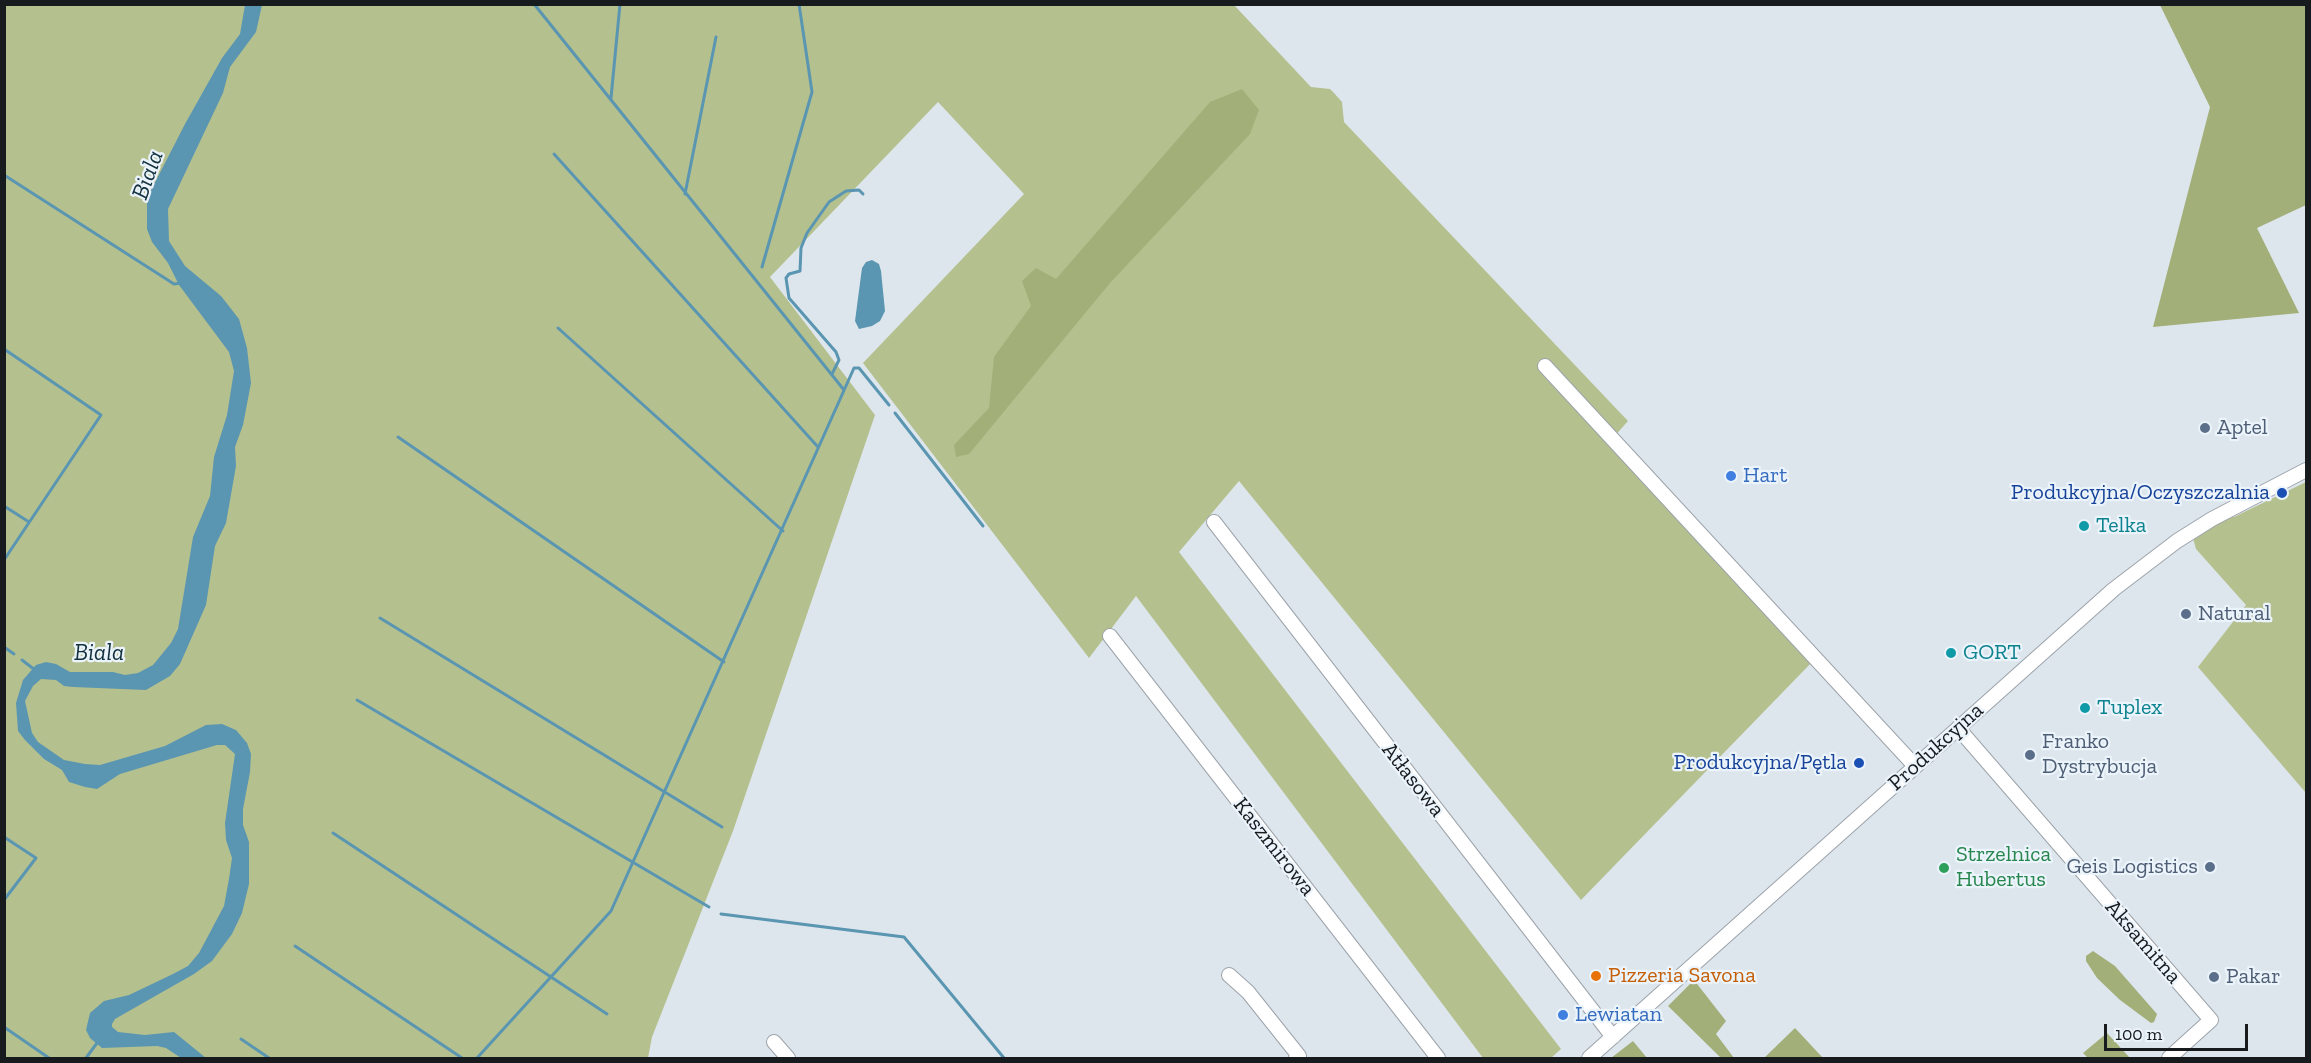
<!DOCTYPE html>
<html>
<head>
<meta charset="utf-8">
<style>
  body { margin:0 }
  #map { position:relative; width:2311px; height:1063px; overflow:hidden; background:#dee6ed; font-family:"Zilla Slab",serif }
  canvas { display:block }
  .frame { position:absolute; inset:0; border:6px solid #181b1e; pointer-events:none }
  .scale { position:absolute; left:2104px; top:1024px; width:144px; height:27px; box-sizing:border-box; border:3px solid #181b1e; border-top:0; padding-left:8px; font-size:18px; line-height:21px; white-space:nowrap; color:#181b1e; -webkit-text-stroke:4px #ebf3fb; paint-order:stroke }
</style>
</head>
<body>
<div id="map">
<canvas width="2311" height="1063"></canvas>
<div class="frame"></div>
<div class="scale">100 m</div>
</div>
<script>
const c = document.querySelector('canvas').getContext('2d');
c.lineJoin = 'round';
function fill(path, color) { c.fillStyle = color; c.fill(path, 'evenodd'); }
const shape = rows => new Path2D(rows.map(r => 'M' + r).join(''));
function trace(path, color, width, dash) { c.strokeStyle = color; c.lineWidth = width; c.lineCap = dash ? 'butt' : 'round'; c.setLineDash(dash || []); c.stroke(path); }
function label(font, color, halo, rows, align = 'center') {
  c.font = font + ' "Zilla Slab",serif'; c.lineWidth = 4.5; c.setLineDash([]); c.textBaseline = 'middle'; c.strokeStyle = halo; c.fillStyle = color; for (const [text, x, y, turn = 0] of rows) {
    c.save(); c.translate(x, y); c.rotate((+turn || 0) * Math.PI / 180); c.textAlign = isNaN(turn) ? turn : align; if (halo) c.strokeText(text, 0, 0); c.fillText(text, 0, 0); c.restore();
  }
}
fill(shape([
  [5,5,1234,5,1311,87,1330,89,1334,93,1342,102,1344,122,1628,421,1612,439,1815,659,1581,900,1239,481,1179,552,1561,1049,1551,1058,1483,1058,1136,596,1089,658,863,363,1024,194,938,102,770,277,875,415,733,831,652,1037,648,1058,5,1058],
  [2306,482,2306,793,2198,667,2246,605,2196,549,2193,538,2232,515,2234,517]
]), '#b5c08f');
fill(shape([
  [2160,5,2306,5,2306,205,2257,228,2299,313,2153,327,2210,107],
  [1242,89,1259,110,1250,134,1110,283,969,454,956,457,954,445,989,408,994,357,1031,306,1022,281,1036,268,1056,279,1210,102],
  [2093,951,2115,966,2157,1014,2154,1022,2151,1023,2120,1000,2097,978,2086,961,2086,956],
  [1694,980,1726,1021,1716,1034,1734,1058,1721,1058,1668,1006],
  [1795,1028,1823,1058,1764,1058],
  [2107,1033,2130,1058,2088,1058,2083,1053],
  [1633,1041,1647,1058,1611,1058]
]), '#a2af79');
fill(shape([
  [245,5,262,5,256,32,230,67,223,93,168,209,169,241,185,266,221,296,239,319,247,348,251,383,243,425,235,447,236,466,226,523,215,546,206,605,180,664,170,676,146,690,73,687,64,686,56,680,41,679,33,686,25,701,32,733,38,742,64,760,85,764,100,765,165,746,206,725,222,724,236,730,247,743,251,754,250,772,243,809,243,825,249,842,249,884,242,913,232,934,212,961,194,974,115,1019,112,1024,112,1027,118,1032,145,1035,174,1032,206,1058,181,1058,166,1048,157,1046,102,1048,90,1038,86,1030,90,1013,104,1001,129,995,173,974,188,966,199,953,224,906,229,879,232,858,226,840,225,823,235,754,225,745,217,745,120,774,97,789,85,787,69,782,62,770,44,759,25,740,18,731,16,703,23,680,36,665,46,662,56,664,70,672,113,672,125,675,138,673,153,665,171,643,178,629,193,537,210,496,214,457,227,415,234,371,229,352,179,285,168,263,152,242,147,229,147,198,185,124,222,58,240,34],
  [872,260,879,264,881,271,885,311,880,321,872,326,859,329,855,321,862,268,866,262]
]), '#5a96b1');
trace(shape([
  [534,4,844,390],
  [611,98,620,4],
  [554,154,818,447],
  [4,175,174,284,181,283],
  [685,194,716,37],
  [762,267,812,92,799,4],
  [558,328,783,531],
  [4,349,101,415,4,560],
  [832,374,839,360,836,352,789,298,786,278,789,274,800,271,801,248,807,233,829,202,846,191,859,190,863,194],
  [895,413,983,526],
  [398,437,724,662],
  [4,506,29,522],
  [380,618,722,827],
  [4,647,14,654],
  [22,660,35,670],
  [357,700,709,907],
  [333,833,607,1014],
  [4,837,36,858,4,900],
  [721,914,904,937,1004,1058],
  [295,946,462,1058],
  [4,1027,49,1058],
  [241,1039,269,1058],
  [86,1058,97,1043],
  [477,1058,611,911,854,368,859,368,889,405]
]), '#5a96b1', 3);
const minor = shape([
  [1545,366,1915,766],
  [1214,522,1613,1037],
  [1110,636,1438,1058],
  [1958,728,2211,1020,2169,1058],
  [1229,975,1248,992,1299,1056,1296,1058],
  [774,1042,788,1058],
  [1589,1058,2114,589,2177,541,2212,519,2306,470]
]);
trace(minor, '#9ca3aa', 16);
trace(minor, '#fff', 14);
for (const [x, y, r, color] of [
  [2205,428,6,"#5c6f8a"],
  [1731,476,6,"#3f7fe0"],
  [2282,493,6,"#1a4fb4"],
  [2084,526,6,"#0f9aa8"],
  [2186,614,6,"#5c6f8a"],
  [1951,653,6,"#0f9aa8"],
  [2085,708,6,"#0f9aa8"],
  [2030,755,6,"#5c6f8a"],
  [1859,763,6,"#1a4fb4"],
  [2210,867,6,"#5c6f8a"],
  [1944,868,6,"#2e9e5b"],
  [1596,976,6,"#e8710a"],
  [2214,977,6,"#5c6f8a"],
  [1563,1015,6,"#3f7fe0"]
]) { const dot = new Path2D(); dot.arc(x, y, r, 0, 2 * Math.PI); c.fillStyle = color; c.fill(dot); trace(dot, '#ebf3fb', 2); }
label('22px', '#4e5e75', '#ebf3fb', [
  ["Aptel",2217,428],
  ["Natural",2198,614],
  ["Franko",2042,742],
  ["Dystrybucja",2042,767],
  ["Geis Logistics",2198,867,"right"],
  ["Pakar",2226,977]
], 'left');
label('22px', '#366cbe', '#ebf3fb', [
  ["Hart",1743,476],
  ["Lewiatan",1575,1015]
], 'left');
label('22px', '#164399', '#ebf3fb', [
  ["Produkcyjna/Oczyszczalnia",2270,493],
  ["Produkcyjna/Pętla",1847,763]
], 'right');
label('22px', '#0d838f', '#ebf3fb', [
  ["Telka",2096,526],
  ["GORT",1963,653],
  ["Tuplex",2097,708]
], 'left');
label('22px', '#181b1e', '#ebf3fb', [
  ["Produkcyjna",1936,747,-42],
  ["Atłasowa",1413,780,52],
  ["Kaszmirowa",1274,847,52],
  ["Aksamitna",2143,942,49]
]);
label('22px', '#27864d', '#ebf3fb', [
  ["Strzelnica",1956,855],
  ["Hubertus",1956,880]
], 'left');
label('22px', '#c56008', '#ebf3fb', [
  ["Pizzeria Savona",1608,976]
], 'left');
label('italic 24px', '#13313d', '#ebf3fb', [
  ["Biala",148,175,-70],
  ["Biala",99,653]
]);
</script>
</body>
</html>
